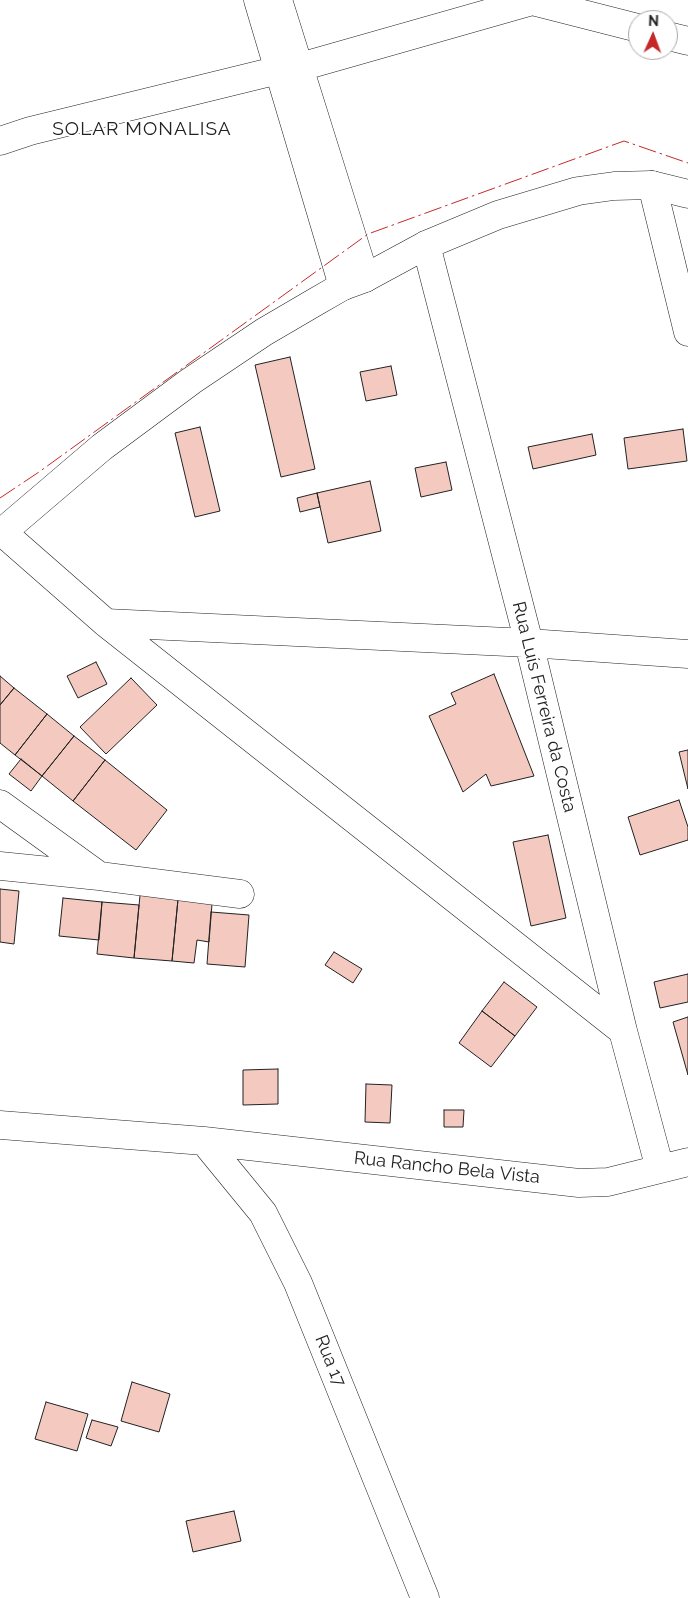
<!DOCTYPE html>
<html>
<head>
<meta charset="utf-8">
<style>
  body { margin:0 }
  #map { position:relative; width:688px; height:1598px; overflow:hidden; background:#fff; font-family:Raleway,sans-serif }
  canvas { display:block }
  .north { position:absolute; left:628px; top:10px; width:50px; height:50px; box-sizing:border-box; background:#fff; border:1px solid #a7a7a7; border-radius:50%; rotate:2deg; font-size:14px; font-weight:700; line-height:20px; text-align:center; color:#222 }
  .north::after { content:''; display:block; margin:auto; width:18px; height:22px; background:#c62828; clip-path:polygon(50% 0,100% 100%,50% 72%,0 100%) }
</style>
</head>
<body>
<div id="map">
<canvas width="688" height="1598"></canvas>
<div class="north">N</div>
</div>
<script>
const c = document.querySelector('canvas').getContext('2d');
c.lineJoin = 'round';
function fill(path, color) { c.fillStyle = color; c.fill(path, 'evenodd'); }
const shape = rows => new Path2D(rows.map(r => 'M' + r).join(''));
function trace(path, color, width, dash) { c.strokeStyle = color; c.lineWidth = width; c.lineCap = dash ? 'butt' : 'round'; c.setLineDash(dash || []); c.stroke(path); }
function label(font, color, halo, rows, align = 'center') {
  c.font = font + ' Raleway,sans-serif'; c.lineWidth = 4; c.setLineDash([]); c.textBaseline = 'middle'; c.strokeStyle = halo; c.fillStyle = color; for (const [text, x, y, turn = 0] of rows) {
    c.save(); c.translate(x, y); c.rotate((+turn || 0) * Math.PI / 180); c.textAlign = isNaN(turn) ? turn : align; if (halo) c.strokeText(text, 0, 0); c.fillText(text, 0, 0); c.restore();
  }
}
const building = shape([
  [290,357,315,469,281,477,255,365,290,357],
  [391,366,397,395,366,401,360,372,391,366],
  [200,427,220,511,195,517,175,433,200,427],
  [683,429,687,461,628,469,624,438,683,429],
  [592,434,596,455,533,469,528,447,592,434],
  [446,462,452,490,421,497,415,468,446,462],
  [370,481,381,531,328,543,317,493,370,481],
  [317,493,320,507,300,512,297,498,317,493],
  [96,662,107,684,78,698,67,676,96,662],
  [494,674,534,776,491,786,486,774,463,792,429,716,456,704,451,693,494,674],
  [0,676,14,688,0,705,0,676],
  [131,678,157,705,106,754,80,727,131,678],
  [14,688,47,714,15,755,0,743,0,705,14,688],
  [47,714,74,736,42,776,15,755,47,714],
  [74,736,105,760,73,801,42,776,74,736],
  [688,750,688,789,679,752,688,750],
  [21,759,42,776,31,791,9,774,21,759],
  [105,760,167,810,136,850,73,801,105,760],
  [679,800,688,827,688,840,640,855,628,817,679,800],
  [548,835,566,918,531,926,513,842,548,835],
  [141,885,179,889,172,961,134,958,141,885],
  [0,889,19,891,14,944,0,942,0,889],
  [179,889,213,891,209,942,197,940,194,963,172,961,179,889],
  [63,898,102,902,99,940,59,936,63,898],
  [102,902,139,905,134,958,97,954,102,902],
  [211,912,249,915,245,967,207,964,211,912],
  [334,952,362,969,353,983,325,965,334,952],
  [688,974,688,1002,660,1008,654,982,688,974],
  [504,982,537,1007,515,1036,482,1011,504,982],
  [482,1011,515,1036,491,1067,459,1043,482,1011],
  [688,1017,688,1075,673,1022,688,1017],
  [278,1069,278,1104,243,1105,243,1070,278,1069],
  [366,1084,392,1085,390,1123,365,1122,366,1084],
  [444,1110,464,1110,463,1127,444,1127,444,1110],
  [132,1382,170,1394,159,1432,121,1421,132,1382],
  [46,1402,88,1414,77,1451,35,1439,46,1402],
  [92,1420,118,1427,111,1446,86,1438,92,1420],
  [234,1511,241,1541,193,1552,186,1521,234,1511]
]);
fill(building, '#f3c9c0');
trace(building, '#222', 1);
const minor = shape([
  [258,0,343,286],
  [278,0,365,278],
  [668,36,688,41],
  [0,141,30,131,279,70,300,67,532,1,638,28],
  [652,185,688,332],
  [426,245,529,643,623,1031,660,1169],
  [2,532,106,623,623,1031],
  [106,623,529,643,688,654],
  [0,804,98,875],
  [0,866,99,876,240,894],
  [0,1125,204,1141,579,1183,608,1182,688,1162],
  [204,1141,263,1213,298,1283,425,1598]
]);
const major = shape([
  [0,534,102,447,191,381,264,332,317,301,343,286,365,278,426,245,498,215,578,191,614,186,652,185,688,194]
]);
trace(minor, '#222', 29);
trace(major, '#222', 29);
trace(minor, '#fff', 28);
trace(major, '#fff', 28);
trace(shape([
  [0,498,39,472,368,234,624,141,688,163]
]), '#c62828', 1, [18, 4, 2.5, 4]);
label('18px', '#222', '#fff', [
  ["Rua Luís Ferreira da Costa",544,707,76],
  ["Rua Rancho Bela Vista",447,1168,6],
  ["Rua 17",330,1361,68]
]);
c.letterSpacing = '1px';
label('19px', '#222', '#fff', [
  ["SOLAR MONALISA",142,129]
]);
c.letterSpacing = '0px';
</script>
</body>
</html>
